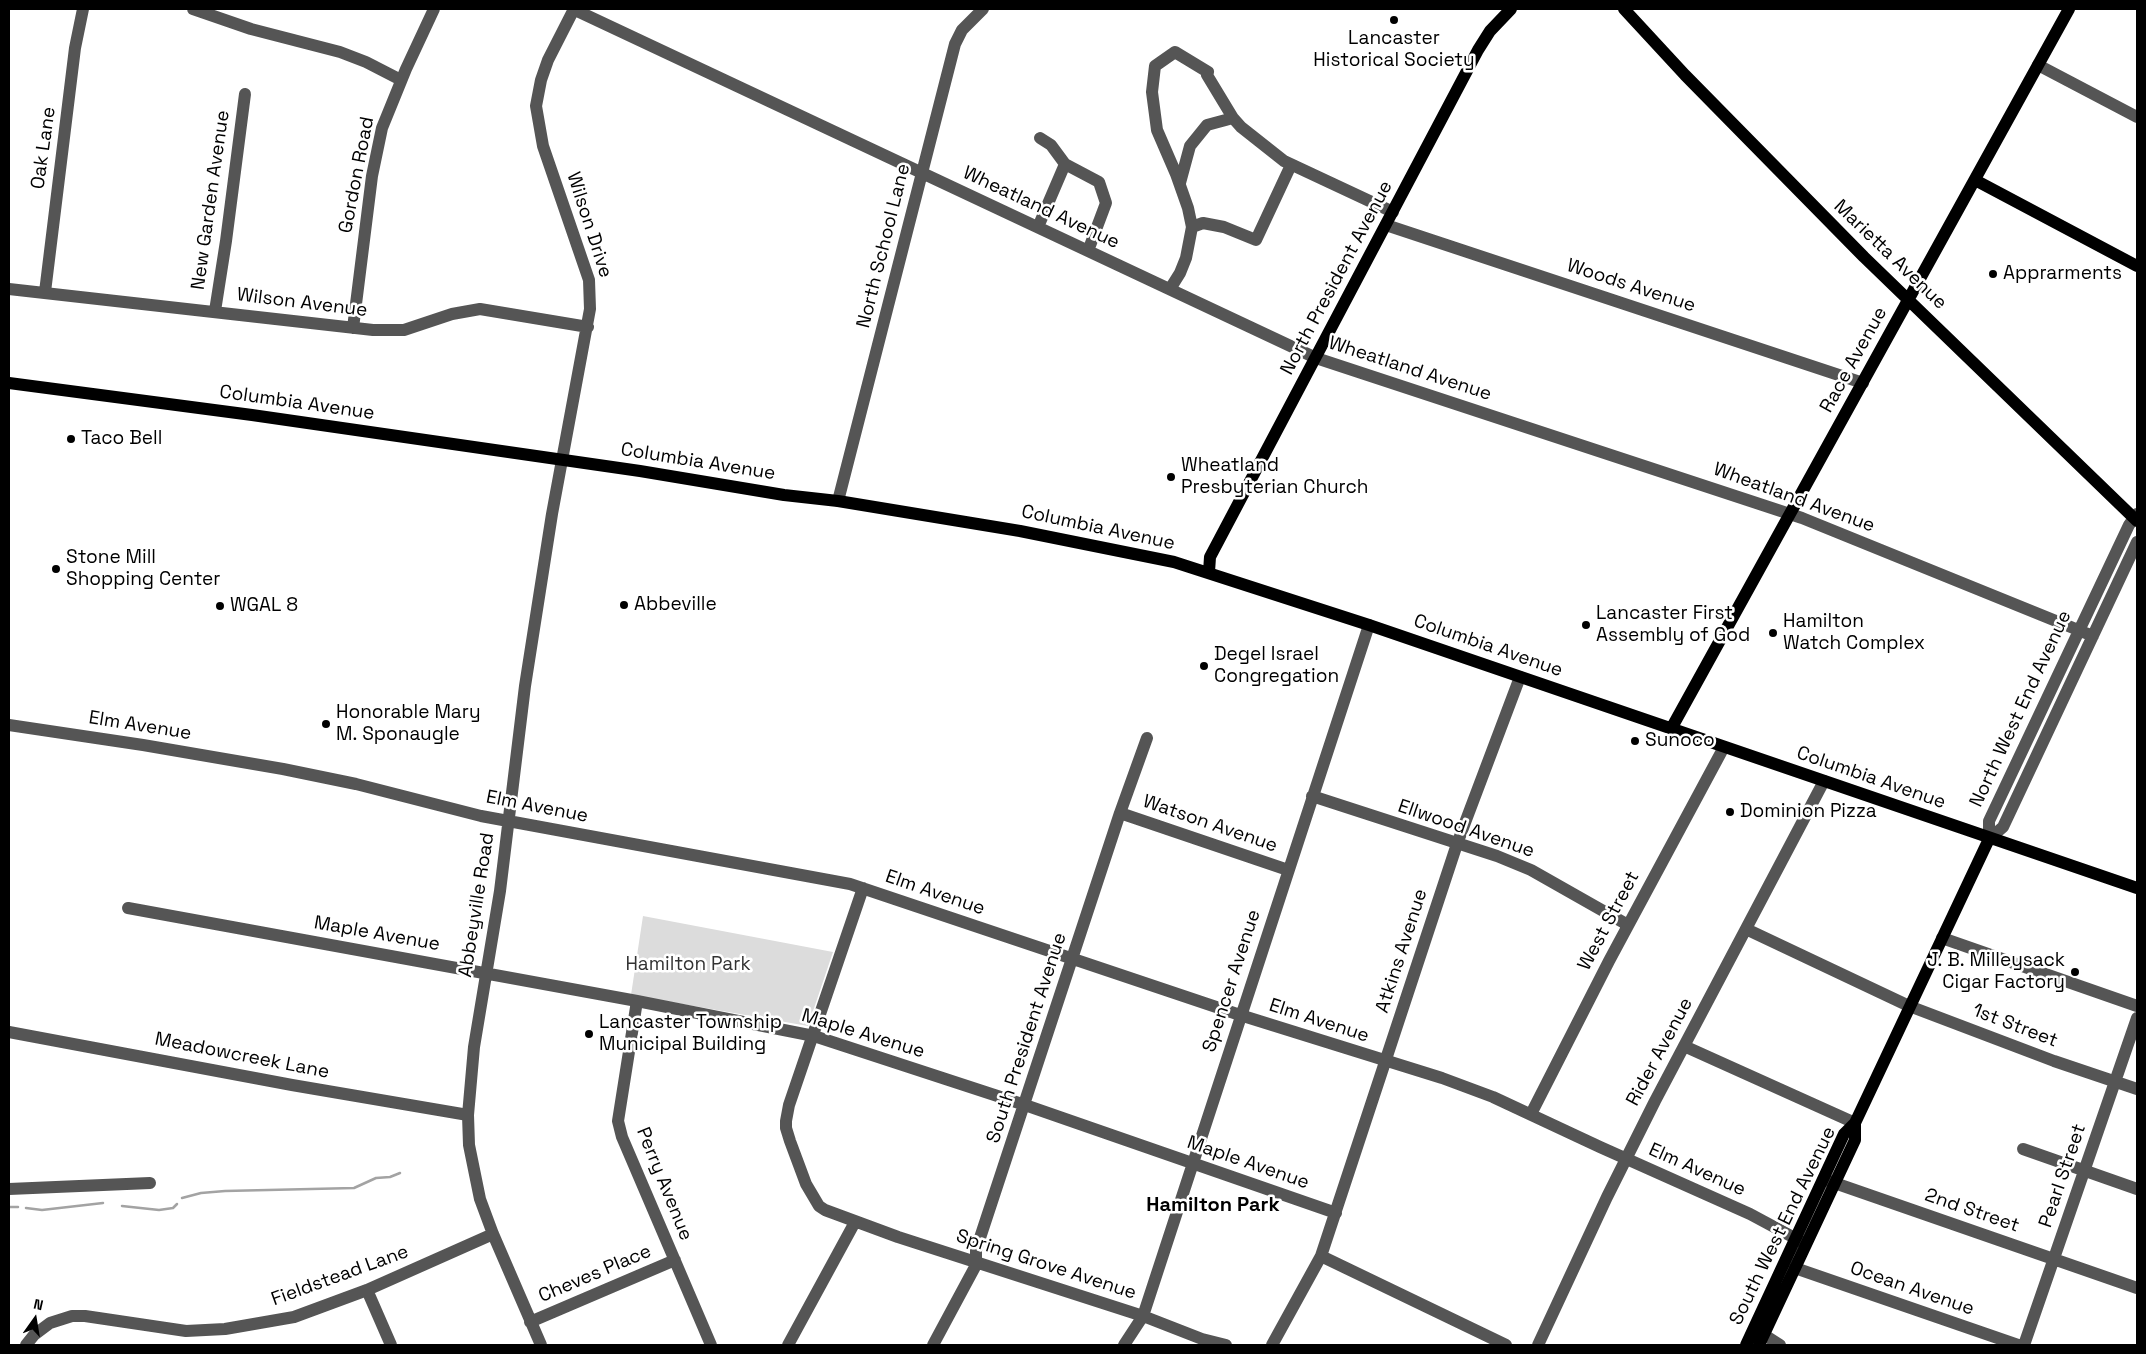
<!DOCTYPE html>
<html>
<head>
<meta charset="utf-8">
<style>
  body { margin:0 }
  #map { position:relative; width:2146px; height:1354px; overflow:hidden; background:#fff; font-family:"Space Grotesk",sans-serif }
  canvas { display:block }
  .frame { position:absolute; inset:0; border:10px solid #000; pointer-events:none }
  .north { position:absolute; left:10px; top:1294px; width:50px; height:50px; -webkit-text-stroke:4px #fff; paint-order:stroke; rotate:13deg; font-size:14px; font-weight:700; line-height:20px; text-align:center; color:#000 }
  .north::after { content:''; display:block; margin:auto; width:18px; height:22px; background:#000; clip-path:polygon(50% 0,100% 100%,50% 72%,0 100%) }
</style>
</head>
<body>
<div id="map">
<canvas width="2146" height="1354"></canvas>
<div class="frame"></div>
<div class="north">N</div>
</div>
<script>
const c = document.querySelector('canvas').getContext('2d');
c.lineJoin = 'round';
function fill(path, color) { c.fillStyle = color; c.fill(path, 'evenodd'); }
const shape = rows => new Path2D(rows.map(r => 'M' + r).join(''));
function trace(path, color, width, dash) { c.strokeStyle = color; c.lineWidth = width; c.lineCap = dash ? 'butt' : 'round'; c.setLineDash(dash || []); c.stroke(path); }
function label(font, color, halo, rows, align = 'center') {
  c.font = font + ' "Space Grotesk",sans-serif'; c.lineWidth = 5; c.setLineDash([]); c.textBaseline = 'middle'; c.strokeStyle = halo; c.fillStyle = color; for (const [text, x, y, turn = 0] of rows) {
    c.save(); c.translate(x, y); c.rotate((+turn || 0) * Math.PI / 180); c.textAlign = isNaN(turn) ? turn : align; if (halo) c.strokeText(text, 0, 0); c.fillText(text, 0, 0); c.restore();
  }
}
fill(shape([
  [643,916,833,952,808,1026,631,995]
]), '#dcdcdc');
trace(shape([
  [182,1198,201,1193,225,1191,354,1188,376,1178,390,1177,400,1173],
  [122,1206,159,1210,173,1208,177,1204],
  [9,1207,18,1207],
  [26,1208,42,1210,103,1203]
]), '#a3a3a3', 2.5);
trace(shape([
  [193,9,251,29,340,52,366,62,401,80],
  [573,9,1316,358,1802,518,2093,636],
  [2038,65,2137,117],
  [1040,138,1051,145,1065,164,1099,182,1106,203,1088,251],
  [1180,183,1190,146,1207,125,1233,118],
  [1386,225,1863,383],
  [1038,227,1065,164],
  [1192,227,1203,223,1224,227,1256,240,1291,165],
  [9,289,373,330,404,330,452,314,480,309,588,327],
  [1170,289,1180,273,1186,258,1192,227,1188,208,1176,174,1157,130,1152,92,1155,66,1175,52,1208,72,1207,75,1233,118,1241,127,1284,161,1393,212],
  [45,292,75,48,83,9],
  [215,311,226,241,245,94],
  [353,328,372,176,382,128,406,69,434,9],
  [838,501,955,44,962,30,983,9],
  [9,725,143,745,283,769,356,784,481,816,850,884,1240,1015,1442,1078,1493,1097,1600,1147,1750,1214,1804,1243],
  [1312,796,1497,856,1531,870,1628,925],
  [1120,813,1288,870],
  [1989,839,1989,821,2129,525,2137,514],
  [1989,839,2003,827,2137,542],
  [863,888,789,1105,786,1121,786,1128,790,1141,806,1184,819,1206,825,1210,898,1237,1143,1316,1202,1339,1226,1345],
  [128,908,637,1001,814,1036,1025,1105,1336,1213],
  [1746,929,1909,1006,2054,1061,2137,1089],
  [1942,938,2137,1006],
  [637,1001,618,1121,622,1137,711,1345],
  [9,1032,292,1085,468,1115],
  [1684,1046,1855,1123],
  [1531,1114,1609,961,1724,747],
  [2023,1149,2137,1189],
  [1826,1180,2137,1288],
  [9,1189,150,1183],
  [1321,1256,1506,1345],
  [1795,1268,2018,1345],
  [367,1290,391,1345],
  [530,1322,675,1260],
  [1755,1329,1780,1345],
  [26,1345,34,1335,50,1323,72,1316,85,1316,186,1331,225,1329,294,1317,367,1290,493,1234],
  [541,1345,493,1234,480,1199,469,1145,468,1115,474,1047,500,891,525,686,552,514,590,309,589,280,543,146,536,106,541,80,548,60,574,9],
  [788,1345,855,1222],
  [933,1345,976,1265,976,1250,1120,813,1147,738],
  [1124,1345,1143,1316,1369,625],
  [1272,1345,1321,1256,1457,844,1520,677],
  [1538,1345,1607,1197,1655,1101,1824,781],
  [2024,1345,2137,1018]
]), '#555', 12);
trace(shape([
  [1624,9,1685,75,1864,257,2137,521],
  [1975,180,2137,266],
  [9,383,252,415,640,471,784,495,838,501,1020,531,1174,562,1369,625,2137,888],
  [1209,572,1210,557,1478,50,1490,31,1511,9],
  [1671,729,2069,9],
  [1746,1345,1844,1134,1855,1123,1989,839],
  [1759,1345,1855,1140,1855,1123]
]), '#000', 12);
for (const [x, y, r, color] of [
  [1394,20,5,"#000"],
  [1993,274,5,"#000"],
  [71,439,5,"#000"],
  [1171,477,5,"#000"],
  [56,569,5,"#000"],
  [624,605,5,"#000"],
  [220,606,5,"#000"],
  [1586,625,5,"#000"],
  [1773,633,5,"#000"],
  [1204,666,5,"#000"],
  [326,724,5,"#000"],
  [1635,741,5,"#000"],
  [1730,812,5,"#000"],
  [2075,972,5,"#000"],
  [589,1034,5,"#000"]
]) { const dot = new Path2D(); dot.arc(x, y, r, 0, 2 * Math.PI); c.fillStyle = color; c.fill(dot); trace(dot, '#fff', 2); }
label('19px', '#000', '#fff', [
  ["Lancaster",1394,39,"center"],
  ["Historical Society",1394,61,"center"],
  ["Apprarments",2003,274],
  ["Taco Bell",81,439],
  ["Wheatland",1181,466],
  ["Presbyterian Church",1181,488],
  ["Stone Mill",66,558],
  ["Shopping Center",66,580],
  ["Abbeville",634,605],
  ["WGAL 8",230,606],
  ["Lancaster First",1596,614],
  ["Assembly of God",1596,636],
  ["Hamilton",1783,622],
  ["Watch Complex",1783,644],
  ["Degel Israel",1214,655],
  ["Congregation",1214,677],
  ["Honorable Mary",336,713],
  ["M. Sponaugle",336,735],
  ["Sunoco",1645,741],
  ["Dominion Pizza",1740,812],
  ["J. B. Milleysack",2065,961,"right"],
  ["Cigar Factory",2065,983,"right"],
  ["Lancaster Township",599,1023],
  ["Municipal Building",599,1045]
], 'left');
label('19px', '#000', '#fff', [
  ["Oak Lane",44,148,-82],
  ["Gordon Road",357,175,-79],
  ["New Garden Avenue",211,200,-82],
  ["Wheatland Avenue",1041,208,25],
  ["Wilson Drive",589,225,72],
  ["North School Lane",884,246,-76],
  ["Marietta Avenue",1890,255,44],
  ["North President Avenue",1337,278,-62],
  ["Woods Avenue",1631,286,18],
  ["Wilson Avenue",302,303,7],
  ["Race Avenue",1854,360,-61],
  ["Wheatland Avenue",1410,369,18],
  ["Columbia Avenue",297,403,8],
  ["Columbia Avenue",698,462,9],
  ["Wheatland Avenue",1794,498,20],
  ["Columbia Avenue",1098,528,12],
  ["Columbia Avenue",1488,646,19],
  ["North West End Avenue",2021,709,-65],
  ["Elm Avenue",140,726,9],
  ["Columbia Avenue",1871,778,19],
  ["Elm Avenue",537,807,11],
  ["Watson Avenue",1210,824,19],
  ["Ellwood Avenue",1466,829,19],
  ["Elm Avenue",935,893,19],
  ["Abbeyville Road",477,905,-81],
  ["West Street",1609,921,-62],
  ["Maple Avenue",377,934,10],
  ["Atkins Avenue",1402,951,-72],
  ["Spencer Avenue",1232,981,-72],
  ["Elm Avenue",1319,1021,18],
  ["1st Street",2015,1026,21],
  ["Maple Avenue",863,1034,17],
  ["South President Avenue",1027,1038,-72],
  ["Rider Avenue",1660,1052,-62],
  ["Meadowcreek Lane",242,1056,11],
  ["Maple Avenue",1248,1163,19],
  ["Elm Avenue",1697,1170,24],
  ["Pearl Street",2063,1176,-71],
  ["Perry Avenue",664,1184,68],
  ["2nd Street",1972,1211,19],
  ["South West End Avenue",1783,1226,-64],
  ["Spring Grove Avenue",1046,1265,18],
  ["Cheves Place",595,1274,-23],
  ["Fieldstead Lane",340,1276,-20],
  ["Ocean Avenue",1912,1289,19]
]);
label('19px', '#333', '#fff', [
  ["Hamilton Park",688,965]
]);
label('bold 20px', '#000', '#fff', [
  ["Hamilton Park",1213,1206]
]);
</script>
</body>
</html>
